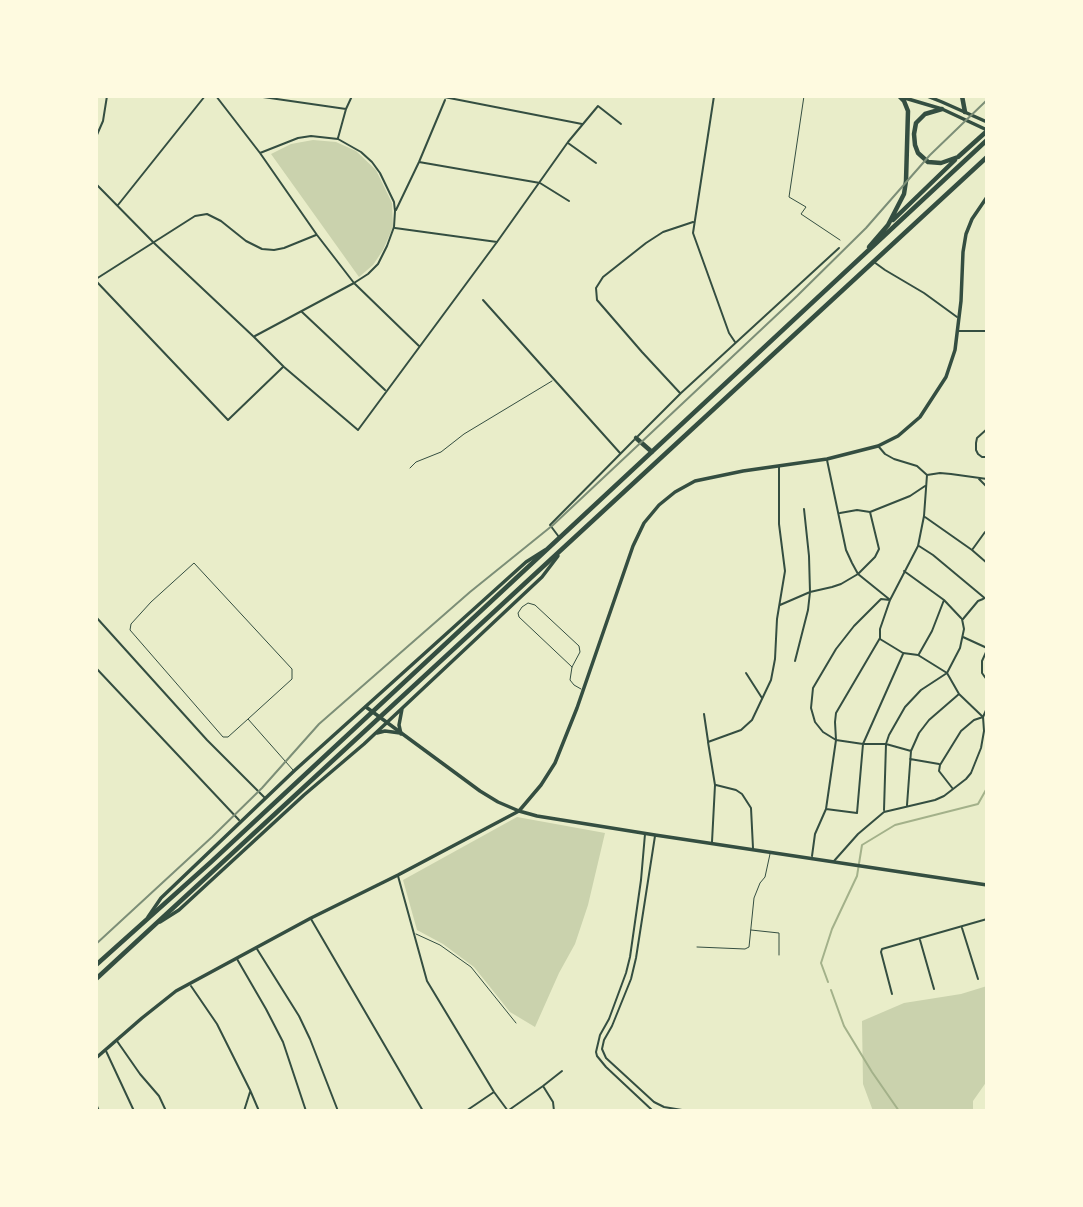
<!DOCTYPE html>
<html>
<head>
<meta charset="utf-8">
<style>
  body { margin:0 }
  #map { position:relative; width:1083px; height:1207px; overflow:hidden; background:#e9edc9; font-family:Manrope,sans-serif }
  canvas { display:block }
  .frame { position:absolute; inset:0; border:98px solid #fefae0; pointer-events:none }
</style>
</head>
<body>
<div id="map">
<canvas width="1083" height="1207"></canvas>
<div class="frame"></div>
</div>
<script>
const c = document.querySelector('canvas').getContext('2d');
c.lineJoin = 'round';
function fill(path, color) { c.fillStyle = color; c.fill(path, 'evenodd'); }
const shape = rows => new Path2D(rows.map(r => 'M' + r).join(''));
function trace(path, color, width, dash) { c.strokeStyle = color; c.lineWidth = width; c.lineCap = dash ? 'butt' : 'round'; c.setLineDash(dash || []); c.stroke(path); }
fill(shape([
  [313,140,336,142,356,151,376,170,392,203,393,227,383,250,373,265,359,277,271,154,291,144],
  [517,817,605,833,588,905,575,944,559,973,535,1027,510,1012,474,967,443,944,417,930,403,880],
  [987,986,987,1081,973,1101,973,1111,873,1111,863,1084,862,1021,904,1003,961,994]
]), '#cad2ad');
trace(shape([
  [828,982,821,963,832,929,857,876,862,845,895,825,978,804,987,788],
  [831,990,844,1026,872,1072,899,1111]
]), '#a3b18a', 2);
trace(shape([
  [804,96,789,197,806,207,801,214,840,240],
  [410,468,416,462,441,452,464,434,552,381],
  [572,667,519,617,518,613,522,607,528,603,535,605,579,646,580,652,572,667,570,680,574,685,581,689],
  [248,719,228,737,223,737,130,630,131,624,151,602,194,563,292,669,292,679,248,719,293,770],
  [751,930,779,933,779,955],
  [416,934,440,945,471,967,516,1023],
  [697,947,745,949,749,947,754,898,760,883,765,877,770,854]
]), '#344e41', 1);
trace(shape([
  [216,96,260,153,317,235,354,283,419,346],
  [256,96,346,109],
  [439,96,582,124],
  [714,96,693,233,729,333,735,342],
  [96,137,103,121,107,96],
  [338,138,346,109,352,96],
  [568,143,596,163],
  [419,162,540,183,569,201],
  [96,184,154,243,254,337,284,367,358,430,497,242,568,142,598,106,621,124],
  [118,205,205,96],
  [396,210,419,162,445,100],
  [395,228,497,242],
  [874,262,885,270,924,293,957,317],
  [96,279,195,216,207,214,221,221,246,241,262,249,274,250,284,248,316,235],
  [96,281,228,420,283,367],
  [483,300,620,453],
  [302,312,385,390],
  [959,331,987,331],
  [255,336,354,283,368,274,378,264,387,246,394,227,395,211,394,202,380,173,372,162,361,152,338,139,311,136,298,138,260,153],
  [680,393,642,352,597,300,596,288,603,277,646,243,663,232,693,222],
  [987,429,977,438,976,443,976,450,978,454,982,457,987,457],
  [638,436,681,393,839,248],
  [879,447,885,454,894,459,917,466,927,475,940,473,951,474,987,479],
  [827,460,846,550,852,563,858,574,889,599],
  [979,479,987,487],
  [840,513,857,510,870,512,910,496,925,486],
  [925,517,972,550,987,563],
  [559,537,550,525,634,440],
  [919,546,933,555,987,600],
  [972,550,985,532,987,532],
  [904,571,944,600,961,618],
  [890,600,881,599,854,626,836,649,813,688,811,708,815,722,823,732,836,740,863,744,886,744,911,751],
  [780,605,810,592,832,587,841,584,858,574,875,557,879,549,870,512],
  [96,617,207,740,265,798],
  [963,619,978,601,983,599],
  [963,637,987,648],
  [880,639,903,653,918,655,947,673,959,694,983,717,974,720,961,731,940,765,939,771,953,789],
  [987,650,982,661,982,673,987,680],
  [919,654,932,631,944,600],
  [795,661,808,610,810,592,809,556,804,509],
  [96,668,239,820],
  [746,673,762,698],
  [704,714,708,741],
  [910,759,939,764],
  [716,785,736,790,742,794,751,808,753,848],
  [907,805,911,751,919,733,929,720,959,694],
  [826,809,857,813,863,744,903,654],
  [884,810,886,744,889,735,905,707,921,690,947,673,960,648,964,629,962,619],
  [645,834,641,880,630,957,626,973,609,1019,600,1035,596,1052,597,1056,606,1067,653,1111],
  [655,836,636,958,631,979,612,1026,604,1040,602,1049,606,1058,654,1102,664,1107,688,1111],
  [712,842,715,785,708,742,741,730,752,720,771,680,775,659,777,619,785,571,779,524,779,467],
  [812,856,815,834,826,809,836,740,835,722,836,713,880,638,880,629,890,600,918,546,924,516,927,475],
  [834,861,858,834,884,812,935,800,944,796,966,779,971,773,981,748,984,731,983,717,987,708],
  [398,876,427,981,494,1092,508,1111],
  [311,919,423,1111],
  [962,928,978,979],
  [920,940,934,989],
  [257,949,299,1016,310,1039,338,1111],
  [237,959,266,1009,283,1042,306,1111],
  [191,986,217,1024,250,1090,259,1111],
  [892,994,881,952,882,949,987,919],
  [117,1041,140,1074,159,1096,166,1111],
  [106,1051,134,1111],
  [543,1086,562,1071],
  [96,1104,99,1111],
  [509,1110,543,1086,553,1102,554,1111],
  [244,1111,250,1092],
  [466,1111,494,1092]
]), '#344e41', 2);
trace(shape([
  [366,707,480,791,498,802,519,811,537,816,655,835,987,885],
  [96,1058,142,1018,176,991,311,918,398,875,519,811,541,785,555,763,577,708,633,546,644,523,659,505,675,492,695,481,743,471,827,459,878,446,898,436,920,417,946,377,955,350,961,301,963,252,966,234,972,219,987,197]
]), '#344e41', 3.5);
trace(shape([
  [898,96,942,109,987,130],
  [927,96,942,102,987,122],
  [377,733,385,731,400,733],
  [401,734,399,725,402,709],
  [148,917,161,898,294,771,526,562,545,550],
  [160,922,179,910,304,795,364,744,542,577,558,556]
]), '#344e41', 3.5);
trace(shape([
  [962,96,965,112],
  [942,109,925,114,916,123,914,134,915,145,918,153,928,162,941,163,958,157,987,131],
  [893,220,955,160],
  [869,247,888,225,904,194,906,181,908,111,904,101,900,97],
  [636,438,652,452],
  [96,965,211,862,987,140],
  [96,979,987,157]
]), '#344e41', 4.5);
trace(shape([
  [96,944,212,837,262,788,319,724,470,592,553,525,797,296,866,228,930,155,987,100]
]), '#7c8e77', 2);
</script>
</body>
</html>
